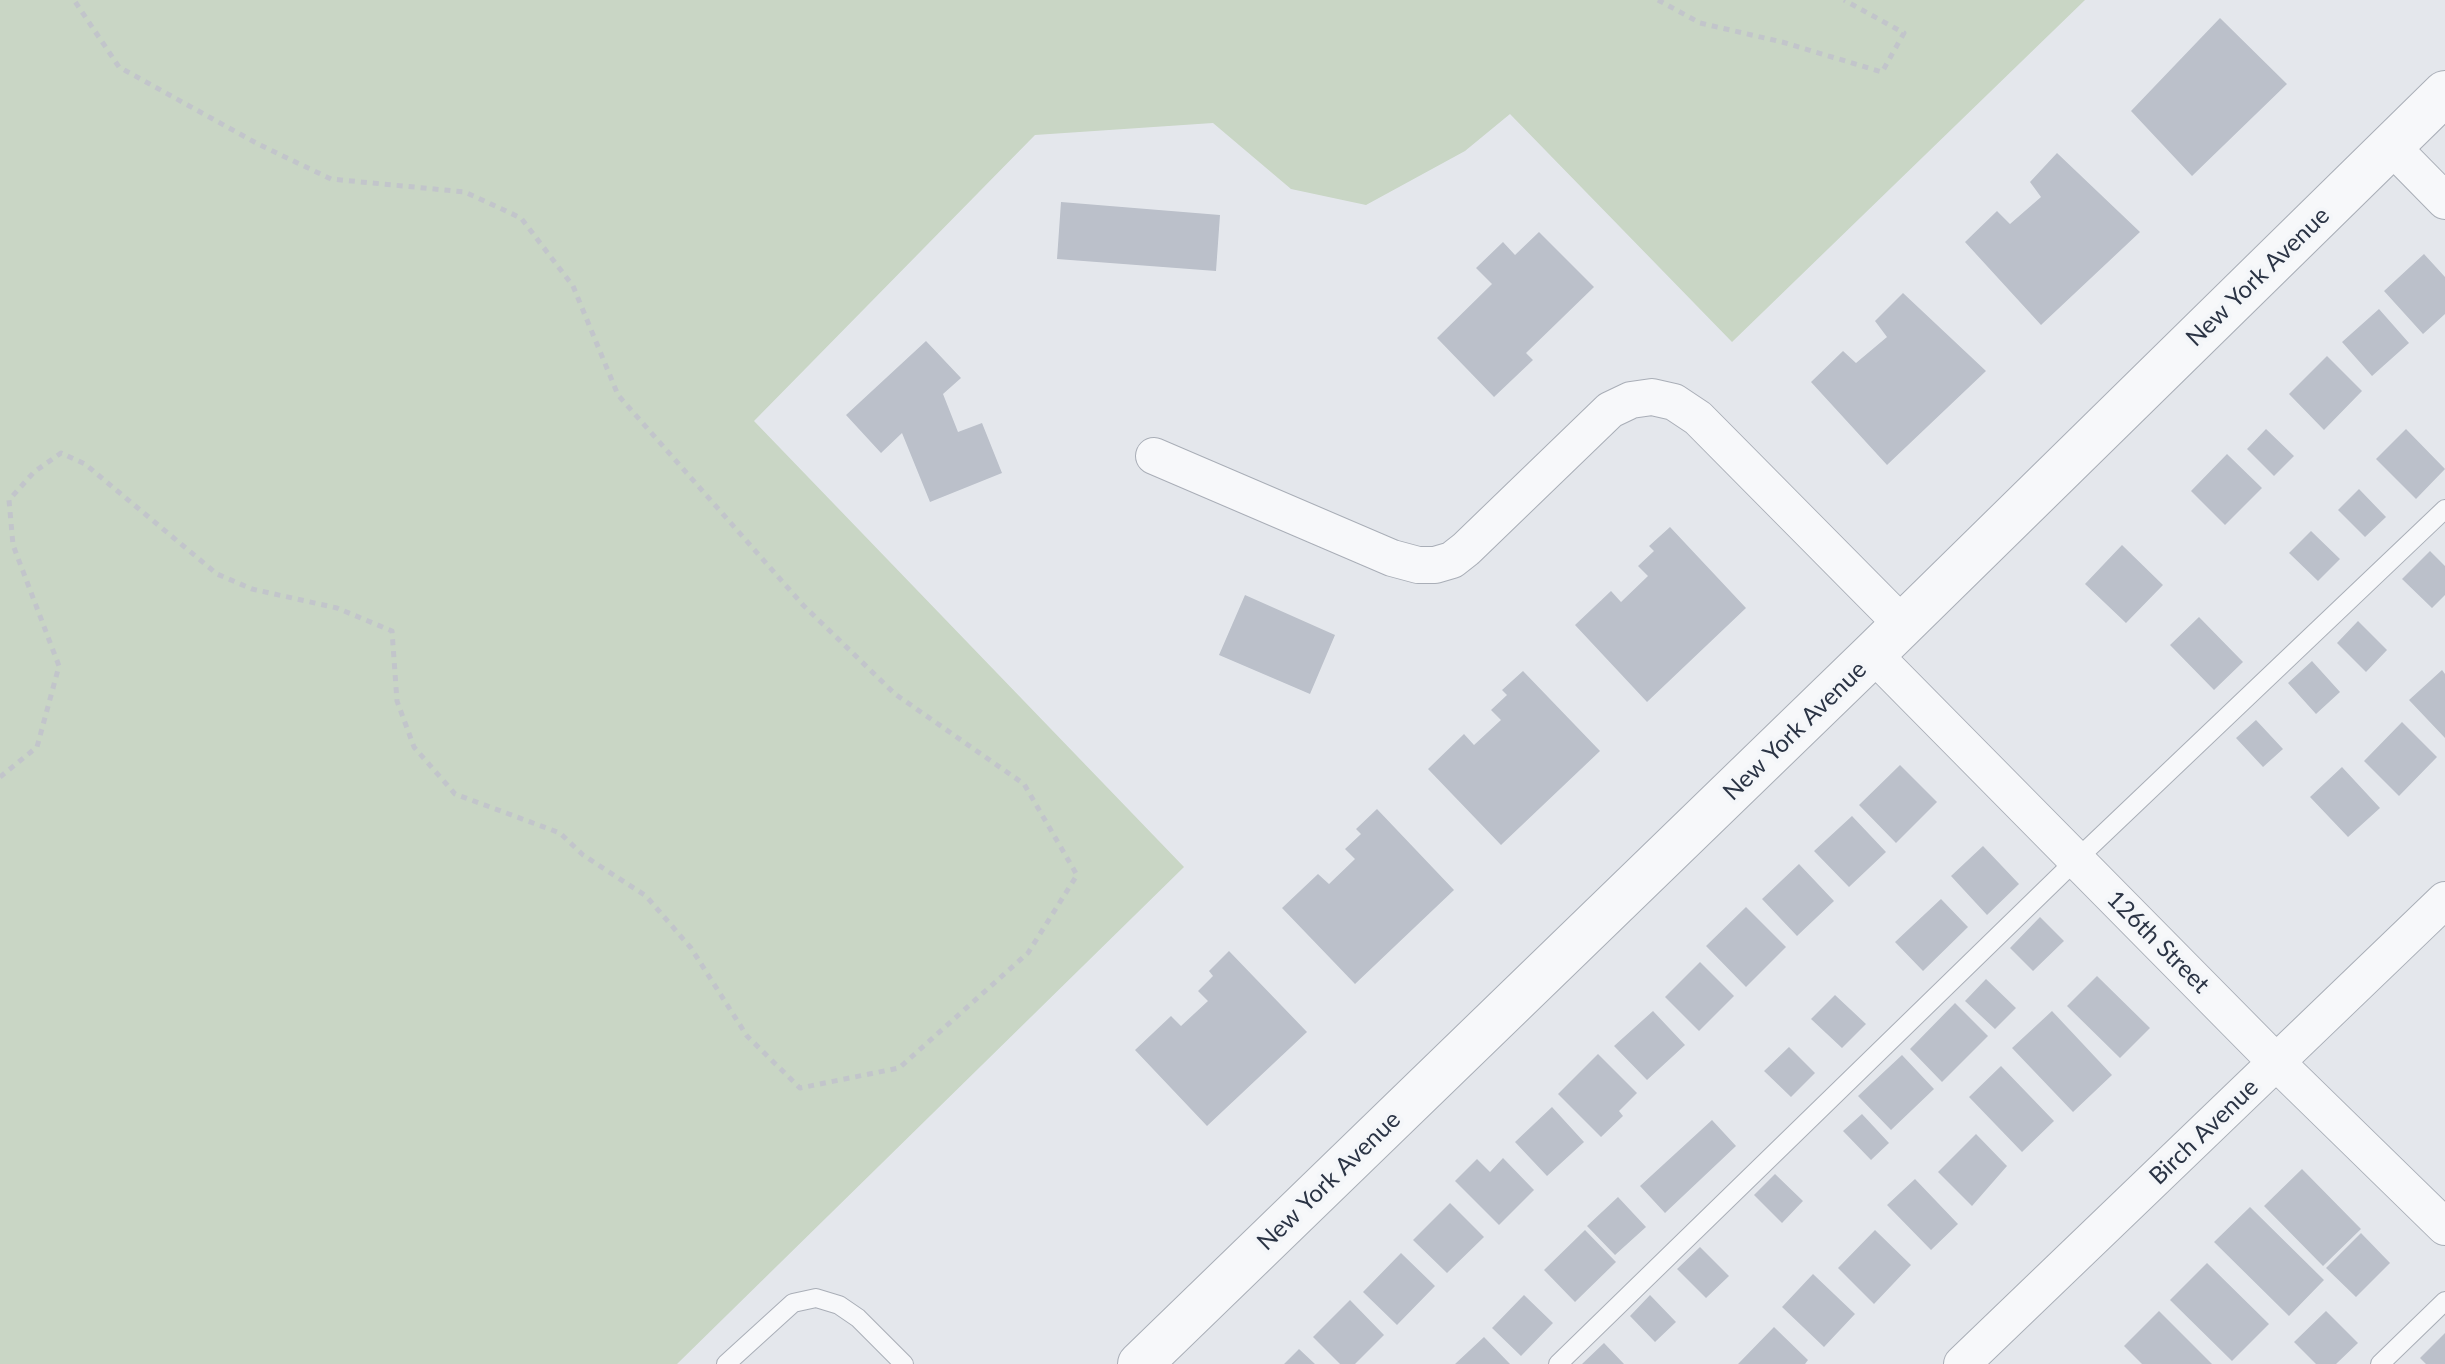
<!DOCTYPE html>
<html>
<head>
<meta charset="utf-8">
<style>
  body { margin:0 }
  canvas { display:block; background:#e4e7ec }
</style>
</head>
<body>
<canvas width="2445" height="1364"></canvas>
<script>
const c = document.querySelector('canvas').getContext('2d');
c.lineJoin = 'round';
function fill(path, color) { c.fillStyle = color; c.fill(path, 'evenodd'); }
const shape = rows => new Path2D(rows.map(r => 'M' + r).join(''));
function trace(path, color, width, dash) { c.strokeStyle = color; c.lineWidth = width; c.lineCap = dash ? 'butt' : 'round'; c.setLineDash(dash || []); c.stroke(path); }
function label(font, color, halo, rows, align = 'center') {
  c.font = font + ' Lato,sans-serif'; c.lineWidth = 8; c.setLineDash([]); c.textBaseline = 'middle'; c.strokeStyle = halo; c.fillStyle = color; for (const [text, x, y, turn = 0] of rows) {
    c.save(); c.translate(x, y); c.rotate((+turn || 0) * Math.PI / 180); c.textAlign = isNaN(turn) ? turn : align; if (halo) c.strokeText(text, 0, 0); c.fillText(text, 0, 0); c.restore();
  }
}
fill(shape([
  [0,0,2085,0,1732,342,1510,114,1465,151,1366,205,1291,189,1213,123,1035,135,754,421,1184,867,677,1364,0,1364]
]), '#c9d6c5');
fill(shape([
  [2220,18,2287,84,2192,176,2131,111],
  [2057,153,2140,232,2041,325,1965,242,1997,211,2010,224,2041,197,2030,182],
  [1061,202,1220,215,1216,271,1057,259],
  [1539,232,1594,287,1526,353,1533,360,1494,397,1437,338,1492,284,1476,268,1503,242,1515,255],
  [2424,254,2445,277,2445,314,2423,334,2384,291],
  [1903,293,1986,371,1887,465,1811,382,1843,351,1856,363,1887,337,1875,321],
  [2379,309,2409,343,2372,376,2342,342],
  [926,341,961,378,943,394,958,432,982,423,1002,473,930,502,902,433,881,453,846,415],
  [2327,356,2362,391,2324,430,2289,394],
  [2266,429,2294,456,2274,476,2247,449],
  [2406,429,2445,469,2416,499,2376,459],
  [2227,454,2262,488,2225,525,2191,491],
  [2359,489,2386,517,2365,537,2338,510],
  [1670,527,1746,608,1647,702,1575,625,1611,591,1621,602,1648,576,1638,566,1654,551,1649,546],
  [2311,531,2340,559,2318,581,2289,553],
  [2122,545,2163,585,2126,623,2085,584],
  [2430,551,2445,566,2445,595,2432,608,2402,579],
  [1245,595,1335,635,1310,694,1219,655],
  [2199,617,2243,662,2214,690,2170,645],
  [2358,621,2387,650,2366,672,2337,643],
  [2312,661,2340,692,2316,714,2288,683],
  [2442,670,2445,674,2445,738,2409,700],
  [1523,671,1600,751,1501,845,1428,769,1464,734,1474,745,1501,720,1491,710,1507,695,1502,690],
  [2256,720,2283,749,2263,767,2236,738],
  [2402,722,2437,757,2399,796,2364,761],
  [1900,765,1937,802,1896,843,1859,805],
  [2342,767,2380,808,2348,837,2310,797],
  [1377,809,1454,890,1355,984,1282,908,1318,874,1329,884,1355,859,1345,849,1361,834,1356,829],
  [1852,816,1886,852,1849,887,1814,851],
  [1983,846,2019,884,1987,915,1951,876],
  [1799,864,1834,901,1797,936,1762,899],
  [1941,899,1968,927,1923,971,1895,942],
  [1746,907,1786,947,1746,987,1706,946],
  [2040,917,2064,941,2033,971,2010,948],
  [1229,951,1307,1032,1207,1126,1135,1050,1171,1016,1181,1026,1208,1001,1198,991,1213,976,1209,971],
  [1700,962,1734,996,1699,1031,1665,997],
  [2097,976,2150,1028,2120,1058,2067,1006],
  [1986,979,2016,1008,1995,1029,1965,1001],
  [1835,995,1866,1024,1842,1048,1811,1019],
  [1955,1003,1988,1036,1942,1082,1910,1049],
  [1653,1011,1685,1045,1647,1080,1614,1046],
  [2052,1011,2112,1075,2073,1112,2012,1048],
  [1789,1047,1815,1073,1791,1097,1764,1071],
  [1598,1054,1637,1093,1619,1111,1623,1116,1601,1137,1558,1094],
  [1902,1055,1934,1089,1891,1130,1858,1096],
  [2001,1066,2054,1121,2022,1152,1969,1097],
  [1552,1107,1584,1142,1547,1176,1515,1142],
  [1862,1114,1889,1143,1871,1160,1843,1131],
  [1712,1120,1736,1146,1665,1213,1640,1186],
  [1976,1134,2007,1166,1972,1206,1938,1172],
  [1503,1158,1534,1190,1499,1225,1455,1181,1477,1159,1490,1172],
  [2302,1169,2361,1229,2323,1266,2264,1206],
  [1775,1174,1803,1201,1782,1223,1754,1195],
  [1915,1179,1958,1224,1931,1250,1887,1205],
  [1618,1197,1646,1227,1615,1255,1587,1226],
  [1450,1203,1484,1237,1447,1273,1413,1240],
  [2250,1207,2324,1280,2289,1316,2214,1242],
  [1585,1230,1616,1262,1575,1302,1544,1270],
  [1875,1230,1911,1265,1874,1304,1838,1268],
  [2361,1233,2390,1263,2356,1297,2326,1268],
  [1700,1247,1729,1276,1706,1298,1677,1269],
  [1401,1253,1435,1286,1397,1325,1363,1292],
  [2207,1263,2269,1324,2232,1361,2170,1300],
  [1813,1274,1855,1314,1824,1347,1782,1307],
  [1524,1295,1553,1323,1521,1356,1492,1328],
  [1650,1295,1676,1322,1655,1342,1630,1316],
  [1350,1300,1384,1335,1355,1364,1340,1364,1313,1337],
  [2159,1311,2212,1364,2142,1364,2124,1346],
  [2326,1311,2358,1343,2336,1364,2316,1364,2294,1342],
  [1774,1327,1808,1360,1805,1364,1738,1364],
  [2445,1333,2445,1364,2426,1364,2420,1358],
  [1484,1337,1510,1364,1455,1364],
  [1604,1343,1624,1364,1582,1364],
  [1299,1349,1315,1364,1284,1364]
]), '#bbc0ca');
const service = shape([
  [726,1364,793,1303,816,1298,839,1305,858,1318,904,1364],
  [1558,1364,2076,860,2445,509],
  [2380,1364,2445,1301]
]);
const minor = shape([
  [2391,146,2445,201],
  [1154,456,1392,558,1418,565,1435,565,1452,560,1466,549,1610,410,1631,400,1652,397,1674,402,1698,418,1903,625],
  [1873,654,2276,1062,2445,1227],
  [1962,1364,2445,900]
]);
const tertiary = shape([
  [1140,1364,1873,654,2445,93]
]);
trace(service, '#a9aeb7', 20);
trace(minor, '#a9aeb7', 38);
trace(tertiary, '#a9aeb7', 46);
trace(shape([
  [1658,0,1700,23,1782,42,1882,72,1904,33,1844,0],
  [0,777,37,747,59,666,13,545,9,500,34,472,61,453,85,464,217,574,252,589,337,608,392,631,397,701,414,747,455,794,560,833,583,855,646,896,691,948,747,1036,800,1088,899,1068,1028,953,1077,875,1024,784,895,694,803,605,618,395,573,286,521,218,465,192,331,179,258,144,119,67,74,0]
]), '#c2c5cb', 5, [6, 6]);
trace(service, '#f7f8fa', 18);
trace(minor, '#f7f8fa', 36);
trace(tertiary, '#f7f8fa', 44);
label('24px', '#2b3445', '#f4f6f9', [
  ["New York Avenue",2258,277,-44],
  ["New York Avenue",1795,731,-44],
  ["126th Street",2158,942,45],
  ["Birch Avenue",2204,1132,-44],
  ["New York Avenue",1329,1181,-44]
]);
</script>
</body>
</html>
